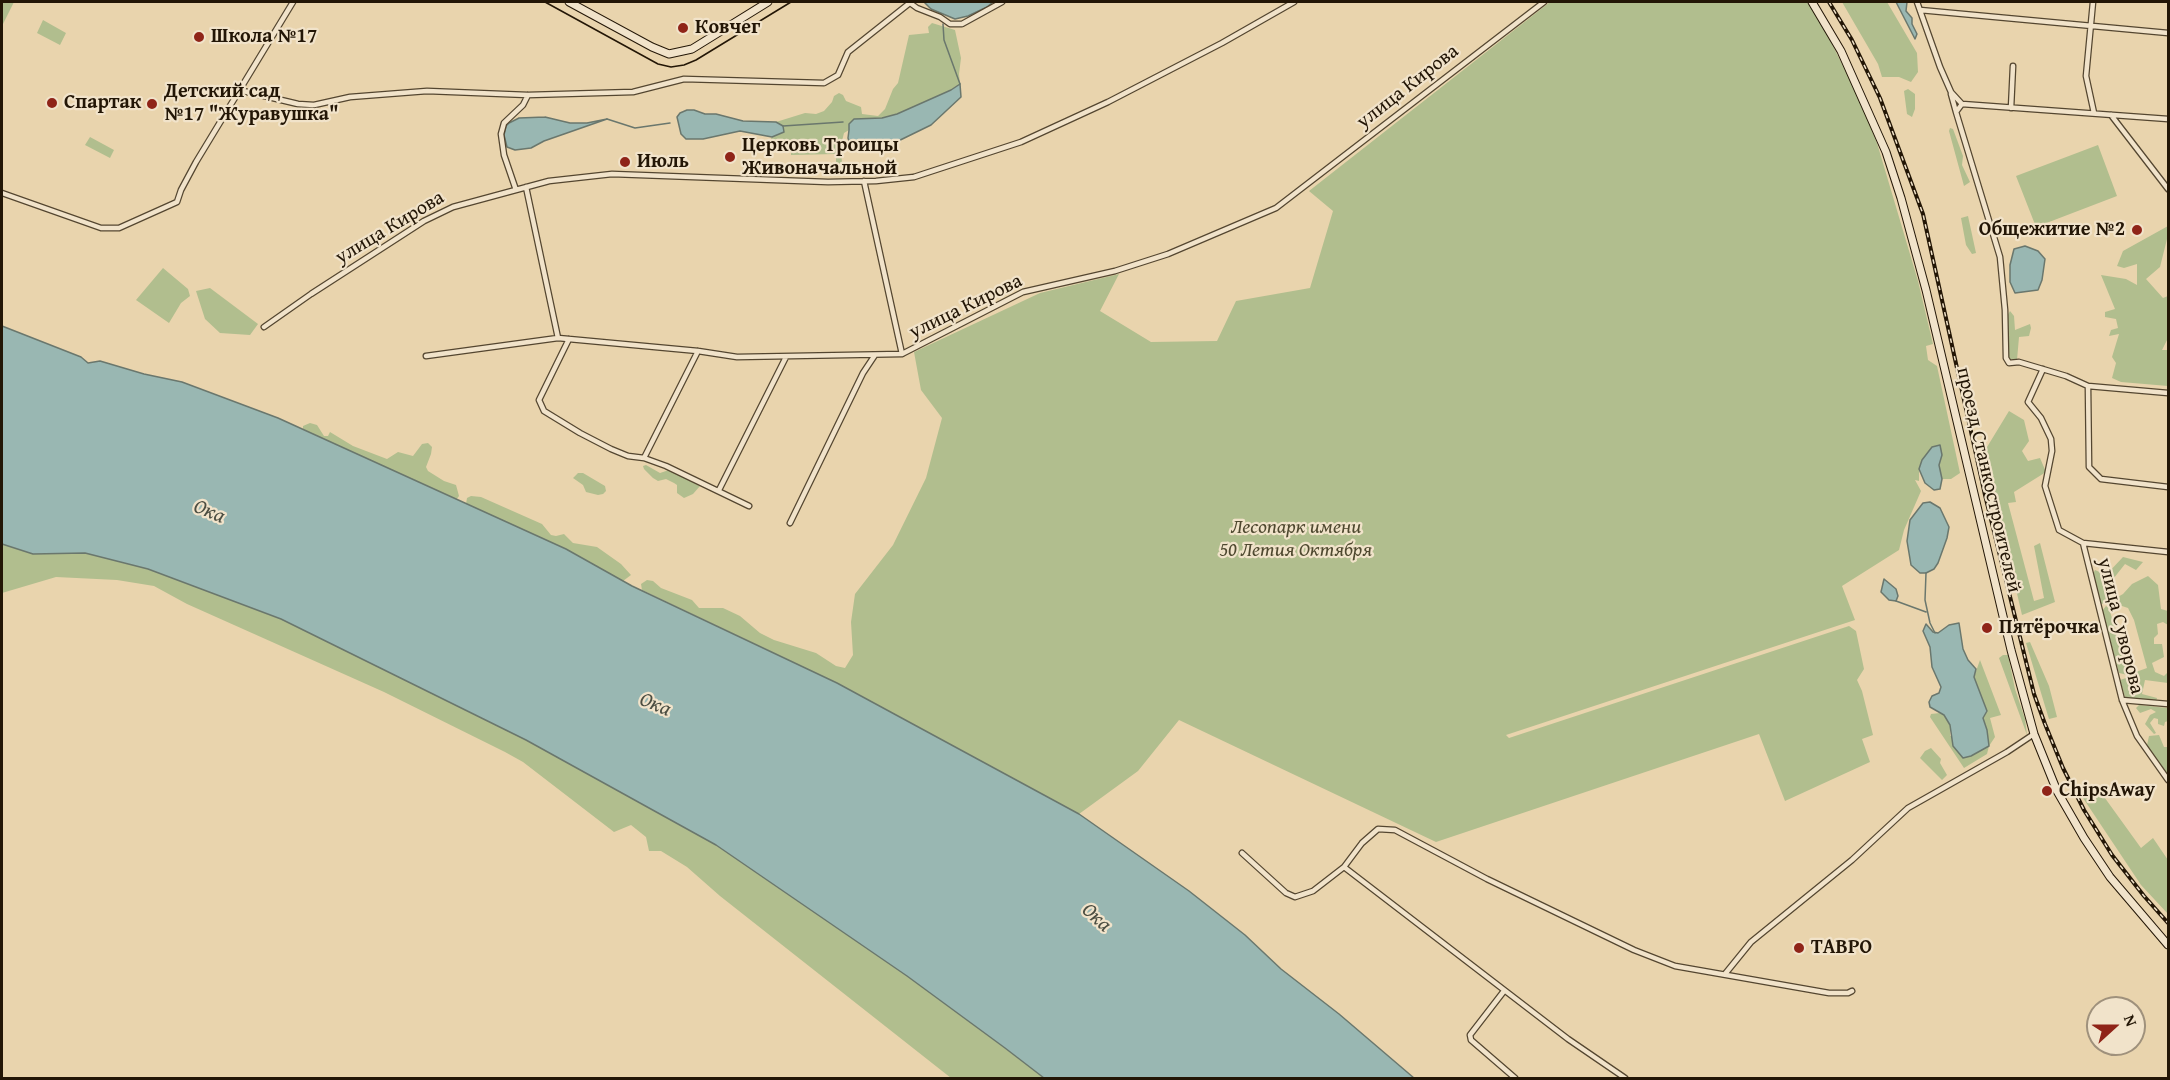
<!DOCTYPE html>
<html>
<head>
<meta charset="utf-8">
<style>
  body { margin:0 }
  #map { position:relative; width:2170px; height:1080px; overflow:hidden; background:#e9d4ad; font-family:"Gentium Book Plus",serif }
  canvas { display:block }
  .frame { position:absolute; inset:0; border:3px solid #231606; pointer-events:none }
  .north { position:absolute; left:2086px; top:996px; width:60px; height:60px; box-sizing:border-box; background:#f1e3ca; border:2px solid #9f917c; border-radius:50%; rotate:69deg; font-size:16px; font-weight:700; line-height:24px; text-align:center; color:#231606 }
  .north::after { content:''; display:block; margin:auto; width:21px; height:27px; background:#8f2418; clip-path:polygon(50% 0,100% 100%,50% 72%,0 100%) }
</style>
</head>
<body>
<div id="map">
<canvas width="2170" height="1080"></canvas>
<div class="frame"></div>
<div class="north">N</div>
</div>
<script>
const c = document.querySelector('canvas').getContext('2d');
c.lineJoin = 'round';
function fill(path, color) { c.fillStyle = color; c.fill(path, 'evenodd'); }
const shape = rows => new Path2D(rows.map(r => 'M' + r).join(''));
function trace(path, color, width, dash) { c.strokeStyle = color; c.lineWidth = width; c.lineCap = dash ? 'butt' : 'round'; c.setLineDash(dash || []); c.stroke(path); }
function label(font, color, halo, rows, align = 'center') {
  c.font = font + ' "Gentium Book Plus",serif'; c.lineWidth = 4.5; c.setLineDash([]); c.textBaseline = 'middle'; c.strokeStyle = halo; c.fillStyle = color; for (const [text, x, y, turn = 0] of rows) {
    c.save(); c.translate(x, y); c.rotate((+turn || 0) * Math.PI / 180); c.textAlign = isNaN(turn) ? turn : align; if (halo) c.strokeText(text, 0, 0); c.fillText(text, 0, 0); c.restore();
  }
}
fill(shape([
  [2,2,14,2,2,26],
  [1550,2,1808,2,1831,42,1858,96,1877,143,1918,281,1933,344,1926,346,1928,360,1937,366,1960,473,1951,479,1942,479,1939,465,1942,455,1919,469,1919,481,1915,480,1921,491,1904,530,1899,550,1842,586,1855,620,1506,735,1509,738,1849,626,1856,631,1864,669,1857,680,1862,691,1873,735,1862,739,1870,762,1785,801,1759,734,1436,842,1179,720,1138,771,1079,814,837,683,642,590,641,584,647,580,653,581,661,588,692,600,699,608,723,608,740,616,760,633,774,640,816,653,836,666,845,668,853,655,851,622,855,594,893,545,926,478,942,418,921,390,914,352,1040,293,1119,274,1100,311,1151,342,1217,341,1236,301,1310,288,1333,211,1309,191],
  [1842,2,1887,2,1917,53,1918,72,1911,82,1899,77,1882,77,1878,64],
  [43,20,66,33,60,45,37,33],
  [932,23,955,30,961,58,959,74,960,84,951,90,897,114,882,118,854,119,849,124,849,130,844,133,841,145,842,164,836,173,836,154,791,155,791,147,769,143,772,137,784,132,783,126,776,122,805,113,816,114,824,111,832,102,834,96,839,93,843,95,846,101,861,107,862,114,878,116,885,109,893,89,898,83,909,35,929,33,928,27],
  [1908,89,1915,94,1915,109,1912,117,1907,114,1904,91],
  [1950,128,1953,129,1963,156,1962,165,1970,182,1964,186,1949,131],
  [90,137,114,150,110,158,85,145],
  [2098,145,2117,196,2036,227,2016,176],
  [1968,216,1976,253,1972,254,1966,245,1961,218],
  [2168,226,2168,235,2160,267,2146,279,2163,298,2168,296,2168,338,2162,350,2168,350,2168,386,2121,382,2112,378,2116,363,2112,357,2119,334,2109,336,2111,330,2118,328,2116,319,2105,317,2105,312,2115,309,2101,275,2126,279,2137,285,2137,264,2124,268,2117,266,2123,251],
  [163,268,188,289,190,296,181,303,169,323,136,300],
  [210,288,258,324,250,335,220,333,205,319,196,291],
  [2010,311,2014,316,2015,330,2030,324,2031,328,2029,336,2019,337,2017,360,2014,361,2007,357,2005,332,2006,318],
  [2009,411,2024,420,2029,441,2022,451,2028,461,2040,458,2046,472,2014,492,2016,502,2008,503,2034,601,2044,598,2034,546,2040,543,2055,602,2022,615,1984,452],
  [310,423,317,425,324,436,328,436,330,432,353,446,387,459,398,452,413,456,422,444,428,443,432,447,431,454,426,467,428,471,444,481,456,485,459,496,456,500,303,430,303,426],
  [646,465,660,473,669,470,700,486,693,494,684,498,677,493,677,485,674,483,666,479,658,481,653,478,644,469,643,466],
  [578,473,583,473,605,486,606,491,603,494,598,495,586,492,583,485,573,478],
  [471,496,481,497,542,524,551,535,556,536,564,534,573,543,597,547,621,564,631,575,623,581,566,549,466,504,467,498],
  [2,544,33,554,85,553,148,569,281,619,526,740,716,845,907,976,1005,1048,1044,1078,951,1078,720,896,687,867,661,851,649,851,646,837,631,825,614,832,523,762,505,752,384,692,187,604,154,586,117,580,56,577,2,593],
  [2123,557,2143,562,2136,570,2125,564,2106,588,2116,598,2123,594,2132,584,2148,576,2158,585,2161,609,2168,611,2168,625,2163,622,2157,624,2158,634,2154,638,2154,644,2162,644,2164,657,2152,663,2155,672,2164,676,2168,672,2168,683,2145,680,2142,694,2157,698,2156,702,2135,700,2125,697,2120,680,2132,676,2119,673,2102,611,2106,606,2109,608,2127,670,2133,673,2147,668,2134,620,2128,608,2119,605,2117,600,2101,604,2092,576,2095,570,2106,575],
  [2030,642,2049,686,2057,717,2049,719,2048,716,2026,643],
  [2003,655,2008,655,2015,689,2025,719,2027,735,1999,658],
  [1980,660,2001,715,1990,718,1995,737,1989,746,1987,754,1964,768,1930,717,1931,714,1940,713,1944,715,1950,725,1950,736,1987,730,1983,718,1987,711,1974,677],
  [2139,705,2168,708,2168,721,2165,722,2164,726,2158,724,2158,719,2154,718,2150,723,2156,733,2154,734,2145,724,2150,715,2156,712,2151,709,2140,713,2136,708],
  [2159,735,2164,747,2168,747,2168,755,2167,756,2168,759,2168,775,2147,745,2149,736],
  [1931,748,1941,759,1940,763,1947,775,1942,780,1920,758,1925,751],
  [2084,785,2097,787,2141,848,2153,838,2168,860,2168,914,2141,885,2081,795]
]), '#b1be8e');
const water = shape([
  [924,2,993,2,987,7,968,16,955,19,931,9,924,2],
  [1896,2,1907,2,1906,11,1912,18,1912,24,1917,34,1915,39,1896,2],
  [960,84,961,97,931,125,888,146,871,149,856,149,851,147,848,138,849,130,849,124,854,119,882,118,897,114,951,90,960,84],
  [687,110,694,110,705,114,716,114,743,121,776,122,783,126,784,132,772,137,740,131,703,139,686,139,681,134,677,117,680,113,687,110],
  [545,117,570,123,587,123,607,119,544,141,531,148,515,150,507,147,504,135,506,126,509,123,519,118,545,117],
  [2025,246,2038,251,2045,259,2042,280,2038,290,2015,293,2010,282,2010,265,2014,249,2025,246],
  [2,326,81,357,88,363,100,361,144,374,182,382,278,418,566,549,632,586,837,683,1079,814,1189,891,1245,935,1281,969,1339,1014,1414,1078,1044,1078,1005,1048,907,976,716,845,526,740,281,619,148,569,85,553,33,554,2,544,2,326],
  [1940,445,1942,455,1939,465,1942,479,1940,489,1934,490,1925,483,1919,469,1922,460,1932,447,1940,445],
  [1930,502,1940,508,1949,527,1947,538,1938,563,1934,569,1926,573,1920,573,1911,565,1907,541,1910,520,1923,503,1930,502],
  [1884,579,1896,589,1898,596,1896,601,1889,600,1881,592,1884,579],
  [1959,623,1963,649,1968,660,1976,669,1974,677,1987,711,1983,718,1987,730,1989,746,1971,756,1963,758,1953,746,1950,725,1944,715,1930,707,1929,702,1932,696,1939,693,1941,687,1932,667,1930,647,1923,631,1926,624,1933,632,1938,633,1949,625,1959,623]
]);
fill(water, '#99b7b2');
trace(water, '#6a776d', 1.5);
trace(shape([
  [943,24,944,40,960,84],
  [607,119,635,128,670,123],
  [783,126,843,122],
  [1926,573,1925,600,1930,623,1935,633],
  [1896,601,1926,612]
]), '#6a776d', 1.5);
const minor = shape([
  [1917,2,1940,67,1951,92,1962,104],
  [2093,2,2086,76,2094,113],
  [910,3,917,8,940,17,950,24,962,24,1002,2],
  [1920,10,2168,33],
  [239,90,298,104,314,105,350,97,427,91,528,95,633,92,684,79,824,83,838,75,848,52,911,2],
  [1951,94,1956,112],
  [1962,104,1956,112,2000,257,2005,310,2006,358,2009,363,2019,362,2066,376,2088,386,2168,393],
  [1962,104,2168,119],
  [2011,108,2013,66],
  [2111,115,2168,189],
  [864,181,902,354],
  [526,187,558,338],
  [516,190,504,155,501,134,504,123,523,105,528,95],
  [2,193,101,228,119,228,177,202,181,190,196,162,293,2],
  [264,327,311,294,424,221,453,207,549,181,612,174,828,182,876,181,914,177,1021,142,1108,102,1222,43,1294,2],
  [569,339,539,400,544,411,580,433,611,449,628,456,644,458,666,466,749,506],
  [426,356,558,338,698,351,737,357,902,354,1023,292,1115,271,1168,254,1276,208,1544,2],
  [2043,369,2028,402,2041,418,2051,439,2052,451,2045,486,2059,530,2083,543,2168,552],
  [2088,386,2089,467,2101,479,2168,487],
  [644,458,698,351],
  [719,490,786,357],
  [790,523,863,373,875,355],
  [2083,543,2122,700,2137,736,2168,780],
  [2122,700,2168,704],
  [1242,853,1286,893,1295,897,1313,891,1344,867,1362,843,1378,829,1395,830,1487,879,1634,950,1675,966,1829,993,1848,993,1852,991],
  [1344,867,1568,1039,1625,1078],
  [1725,974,1751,942,1852,860,1908,808,2007,752,2034,734],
  [1504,991,1470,1035,1471,1040,1515,1078]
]);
const secondary = shape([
  [569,2,652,47,669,54,692,49,768,2],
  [1812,2,1841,51,1886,152,1901,198,1926,290,2011,650,2034,734,2057,791,2084,838,2110,877,2168,945]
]);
trace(minor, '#544630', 7);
trace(secondary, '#231606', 9);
trace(minor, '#f1e3ca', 4.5);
trace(secondary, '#f1e3ca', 7);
trace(shape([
  [545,2,658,64,671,67,684,65,696,60,791,2]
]), '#231606', 1.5);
const rail = shape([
  [1829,2,1852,40,1880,98,1923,214,1985,495,2034,694,2045,724,2063,768,2084,810,2112,855,2144,896,2168,923]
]);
trace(rail, '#231606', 4);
trace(rail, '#f1e3ca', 1.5, [4.5]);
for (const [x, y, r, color] of [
  [683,28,6,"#8f2418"],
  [199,37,6,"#8f2418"],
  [52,103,6,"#8f2418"],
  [152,104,6,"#8f2418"],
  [730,157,6,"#8f2418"],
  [625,162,6,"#8f2418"],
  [2137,230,6,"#8f2418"],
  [1987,628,6,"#8f2418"],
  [2047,791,6,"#8f2418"],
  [1799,948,6,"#8f2418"]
]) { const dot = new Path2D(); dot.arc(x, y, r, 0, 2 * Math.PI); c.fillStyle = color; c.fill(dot); trace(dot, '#f1e3ca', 2); }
label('bold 20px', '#231606', '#f1e3ca', [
  ["Ковчег",695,28],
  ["Школа №17",211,37],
  ["Детский сад",164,92],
  ["№17 \"Журавушка\"",164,115],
  ["Спартак",64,103],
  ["Церковь Троицы",742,146],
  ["Живоначальной",742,169],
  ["Июль",637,162],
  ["Общежитие №2",2125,230,"right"],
  ["Пятёрочка",1999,628],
  ["ChipsAway",2059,791],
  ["ТАВРО",1811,948]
], 'left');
label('20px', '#231606', '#f1e3ca', [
  ["улица Кирова",1408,87,-38],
  ["улица Кирова",390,228,-31],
  ["улица Кирова",966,307,-26],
  ["проезд Станкостроителей",1988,480,77],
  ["улица Суворова",2120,626,76]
]);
label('italic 20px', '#4e482f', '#f1e3ca', [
  ["Лесопарк имени",1296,528],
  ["50 Летия Октября",1296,551]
]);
label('italic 21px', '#4c4e42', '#f1e3ca', [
  ["Ока",209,512,23],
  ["Ока",655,705,23],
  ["Ока",1096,918,42]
]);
</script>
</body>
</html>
